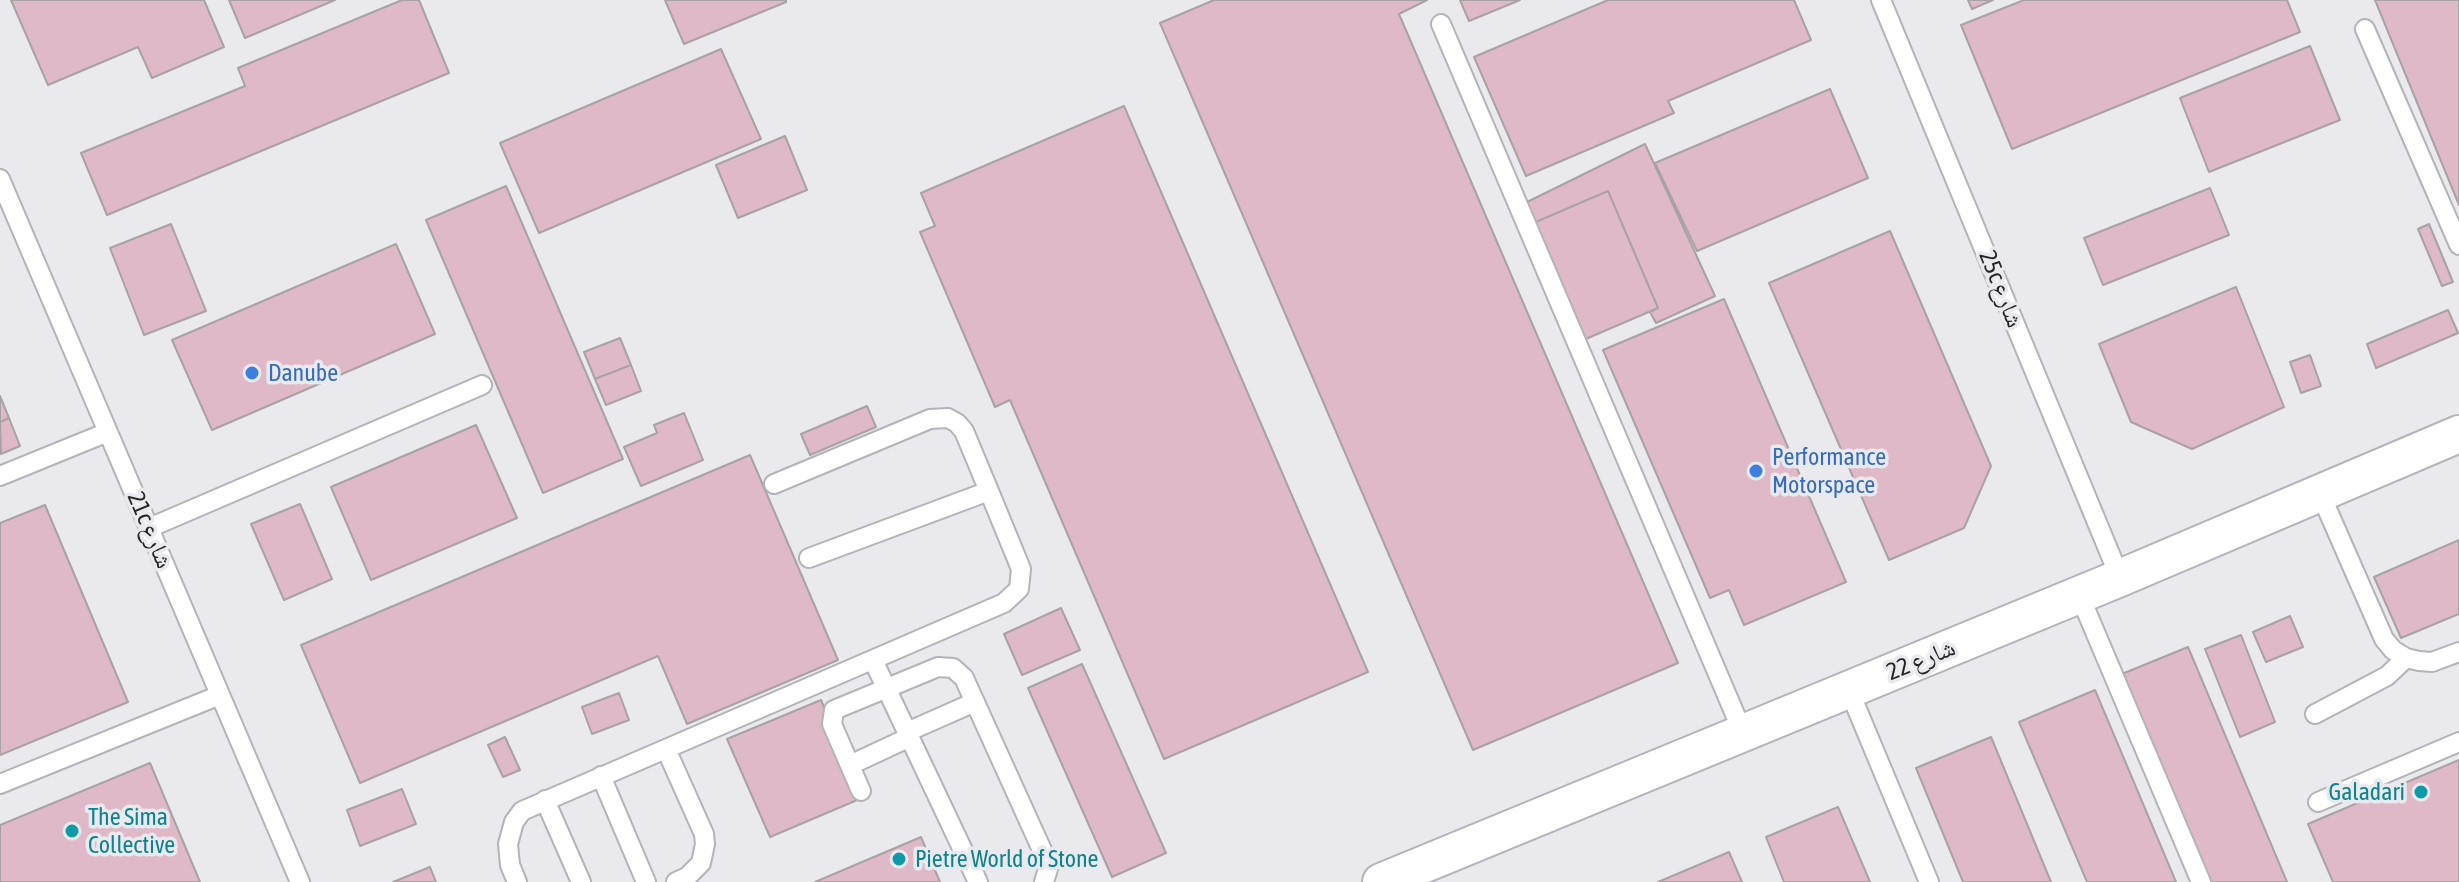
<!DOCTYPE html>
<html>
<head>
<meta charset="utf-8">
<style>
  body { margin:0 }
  canvas { display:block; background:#e9e9ee }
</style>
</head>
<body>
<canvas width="2459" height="882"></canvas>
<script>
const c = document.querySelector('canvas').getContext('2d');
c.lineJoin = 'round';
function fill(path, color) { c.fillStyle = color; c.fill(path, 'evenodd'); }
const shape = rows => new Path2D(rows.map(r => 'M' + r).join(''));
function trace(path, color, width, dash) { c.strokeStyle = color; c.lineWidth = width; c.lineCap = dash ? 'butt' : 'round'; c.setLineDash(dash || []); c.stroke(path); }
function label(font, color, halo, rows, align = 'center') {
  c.font = font + ' "Asap Condensed","Noto Naskh Arabic",sans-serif'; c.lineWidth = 7; c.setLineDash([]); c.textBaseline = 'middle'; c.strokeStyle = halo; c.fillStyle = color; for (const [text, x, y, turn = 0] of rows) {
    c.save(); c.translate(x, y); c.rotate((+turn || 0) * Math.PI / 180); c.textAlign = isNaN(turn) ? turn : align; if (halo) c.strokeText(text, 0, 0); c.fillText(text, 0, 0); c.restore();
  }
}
const building = shape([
  [11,0,204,0,224,47,152,78,138,47,48,85,11,0],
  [229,0,335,0,245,38,229,0],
  [402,0,419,0,449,73,107,215,81,153,245,86,238,68,402,0],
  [665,0,786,0,786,2,684,44,665,0],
  [1214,0,1427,0,1399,14,1678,663,1473,750,1160,23,1214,0],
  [1460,0,1520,0,1469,21,1460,0],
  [1608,0,1794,0,1811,40,1668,101,1674,113,1526,176,1474,57,1608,0],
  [1968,0,1993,0,1972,9,1968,0],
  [2024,0,2287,0,2300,32,2012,149,1961,25,2024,0],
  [2375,0,2459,0,2459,205,2375,0],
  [2310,46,2340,120,2209,172,2180,98,2310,46],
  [721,49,761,139,539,233,500,143,721,49],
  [1830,89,1868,178,1697,251,1655,163,1830,89],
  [1124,106,1368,672,1164,759,1010,400,995,407,920,232,935,226,921,193,1124,106],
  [785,136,807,190,738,218,716,165,785,136],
  [1645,144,1715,296,1656,323,1650,312,1658,308,1608,191,1531,224,1521,205,1645,144],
  [506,186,623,459,543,493,426,220,506,186],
  [2210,188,2229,235,2103,285,2084,238,2210,188],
  [1608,191,1658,308,1581,341,1531,224,1608,191],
  [171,224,206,311,144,335,110,248,171,224],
  [2429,224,2453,282,2442,286,2418,229,2429,224],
  [1890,231,1991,466,1964,528,1889,560,1769,283,1890,231],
  [396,244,435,334,212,430,172,340,396,244],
  [2236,287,2284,407,2192,449,2131,422,2099,344,2236,287],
  [1724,299,1846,582,1744,625,1729,590,1710,598,1603,350,1724,299],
  [2448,310,2458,333,2376,368,2367,344,2448,310],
  [620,338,631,365,595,379,584,352,620,338],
  [2310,355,2321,386,2301,393,2290,362,2310,355],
  [631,365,641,391,606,405,595,379,631,365],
  [0,396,9,418,0,422,0,396],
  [867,406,876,427,810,455,801,434,867,406],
  [684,413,703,460,641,486,624,447,657,433,654,425,684,413],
  [9,418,20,446,1,454,0,422,9,418],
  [476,425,517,518,371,580,331,487,476,425],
  [750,455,838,660,687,724,658,656,360,783,301,645,750,455],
  [300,504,332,579,284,600,251,524,300,504],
  [45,505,128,702,0,755,0,523,45,505],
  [2459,540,2459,614,2401,638,2374,577,2459,540],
  [1061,608,1080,650,1022,675,1004,634,1061,608],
  [2290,616,2303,647,2266,662,2253,632,2290,616],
  [2241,635,2275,722,2240,737,2205,649,2241,635],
  [2188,647,2287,882,2204,882,2117,676,2188,647],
  [1082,664,1166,853,1112,877,1028,688,1082,664],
  [2095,690,2176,882,2087,882,2019,722,2095,690],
  [619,693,629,720,592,734,582,707,619,693],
  [821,700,862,798,770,837,727,739,821,700],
  [505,737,520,770,503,777,488,745,505,737],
  [1991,737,2051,882,1963,882,1916,768,1991,737],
  [2459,760,2459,882,2333,882,2308,824,2459,760],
  [150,763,200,882,0,882,0,825,150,763],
  [402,789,416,824,360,846,347,810,402,789],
  [1838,807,1870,882,1784,882,1766,837,1838,807],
  [921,837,940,882,815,882,921,837],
  [1729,852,1742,882,1658,882,1729,852],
  [430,867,436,882,393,882,430,867]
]);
fill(building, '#e0b9c8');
trace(building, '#a8a2a4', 2);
const service = shape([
  [1881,0,2120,578],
  [1441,24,1743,733],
  [2365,29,2459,245],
  [0,179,300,882],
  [0,476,108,432],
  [2320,493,2384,639,2393,650,2406,658,2419,661,2432,662,2459,652],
  [149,528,482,385],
  [809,558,989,491],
  [2079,594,2201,882],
  [873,660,978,882],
  [1849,690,1929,882],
  [2315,714,2387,676,2406,658],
  [907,732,975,702],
  [666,749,704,834,705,844,701,863,687,877,676,882],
  [850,765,910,737],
  [601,776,646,882],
  [0,784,220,695],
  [861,791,832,724,834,710,938,667,953,668,964,678,1047,861,1048,869,1044,882],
  [545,800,581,882],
  [2318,802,2459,742],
  [517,882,510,865,508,844,514,822,522,811,1004,603,1019,589,1021,569,989,491,964,431,957,423,948,418,930,419,774,484]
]);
const minor = shape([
  [1381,882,2120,578,2459,434]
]);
trace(service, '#b3b3b8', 22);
trace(minor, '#b3b3b8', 40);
trace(service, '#fff', 18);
trace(minor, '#fff', 36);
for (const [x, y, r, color] of [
  [252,373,8,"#3f7fe0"],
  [1756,471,8,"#3f7fe0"],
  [2421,792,8,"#0f9aa8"],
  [72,831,8,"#0f9aa8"],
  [899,859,8,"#0f9aa8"]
]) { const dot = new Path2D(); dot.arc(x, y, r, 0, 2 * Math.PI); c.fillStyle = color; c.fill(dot); trace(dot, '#e9e9ee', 3); }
label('24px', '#252527', '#e9e9ee', [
  ["25c شارع",2001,289,68],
  ["21c شارع",150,530,67],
  ["شارع 22",1921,660,-22]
]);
label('24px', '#366cbe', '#e9e9ee', [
  ["Danube",268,373],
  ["Performance",1772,457],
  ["Motorspace",1772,485]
], 'left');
label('24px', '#0d838f', '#e9e9ee', [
  ["Galadari",2405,792,"right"],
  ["The Sima",88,817],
  ["Collective",88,845],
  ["Pietre World of Stone",915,859]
], 'left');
</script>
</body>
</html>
